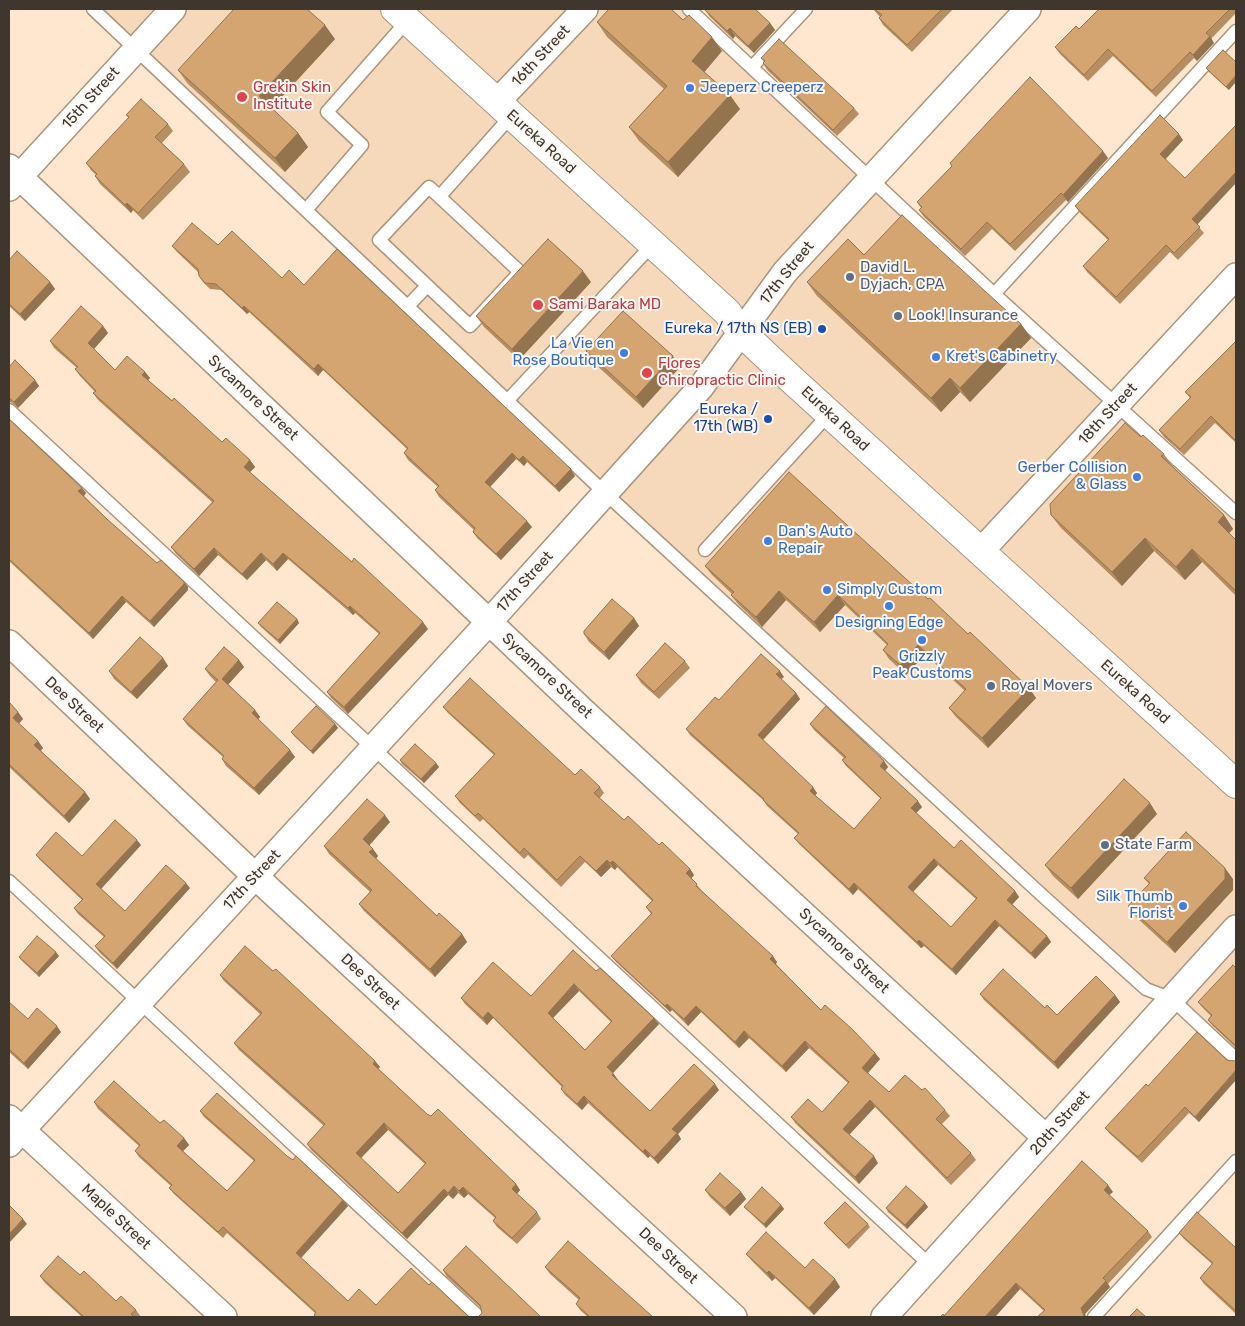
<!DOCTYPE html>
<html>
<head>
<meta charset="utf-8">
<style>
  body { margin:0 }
  #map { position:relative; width:1245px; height:1326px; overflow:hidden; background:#ffe7cf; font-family:Rubik,sans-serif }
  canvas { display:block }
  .frame { position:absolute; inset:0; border:10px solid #3f362d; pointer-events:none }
</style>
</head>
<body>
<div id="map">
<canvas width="1245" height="1326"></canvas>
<div class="frame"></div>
</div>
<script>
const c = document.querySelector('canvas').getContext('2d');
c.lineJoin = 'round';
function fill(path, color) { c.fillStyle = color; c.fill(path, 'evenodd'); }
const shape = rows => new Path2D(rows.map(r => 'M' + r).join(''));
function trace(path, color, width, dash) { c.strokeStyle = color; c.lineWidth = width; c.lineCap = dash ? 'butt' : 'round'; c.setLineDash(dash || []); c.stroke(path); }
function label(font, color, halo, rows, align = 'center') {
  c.font = font + ' Rubik,sans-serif'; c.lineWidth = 4; c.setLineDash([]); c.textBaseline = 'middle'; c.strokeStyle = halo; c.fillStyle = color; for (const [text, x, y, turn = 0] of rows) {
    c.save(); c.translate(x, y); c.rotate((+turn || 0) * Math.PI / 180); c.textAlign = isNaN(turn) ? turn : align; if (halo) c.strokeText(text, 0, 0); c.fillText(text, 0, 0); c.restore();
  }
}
fill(shape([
  [93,9,689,9,1236,513,1236,1059,1190,1016,1146,989]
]), '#f6d9bb');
const lane = shape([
  [93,9,605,493,1044,897,1146,989,1172,999,1236,1059],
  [689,9,994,294,1236,513],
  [752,67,806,9],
  [429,187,520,272,470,326,379,240,429,187],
  [440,196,512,115],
  [306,210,362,145,327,112,408,20],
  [994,294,1236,31],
  [408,306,427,286],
  [508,400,653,244],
  [9,410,931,1266],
  [705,550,829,414],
  [9,881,479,1317],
  [1094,1317,1236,1161]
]);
const street = shape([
  [497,102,585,9],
  [9,167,583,711,1046,1138],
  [9,188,173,9],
  [980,552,1236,276],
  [9,643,272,892,734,1317],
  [9,1118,224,1317],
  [9,1144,489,622,701,387,785,272,1028,9],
  [884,1317,1236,928]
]);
const secondary = shape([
  [395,9,727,312,741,332,790,378,1236,784]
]);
trace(lane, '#ab957e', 15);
trace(street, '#ab957e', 28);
trace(secondary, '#ab957e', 30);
trace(lane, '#fff', 12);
trace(street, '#fff', 25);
trace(secondary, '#fff', 28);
fill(shape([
  [873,9,953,9,912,52,883,25,879,18,880,17],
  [1099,9,1236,9,1236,13,1211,39,1214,43,1197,61,1194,58,1156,97,1113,56,1088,81,1060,54,1055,47,1079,29],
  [705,10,770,23,775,30,754,53,735,36,733,39,710,17],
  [683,20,722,51,704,72,740,109,678,177,639,141,629,127,664,89,607,37,597,22],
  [335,39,271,108,298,133,308,147,285,172,188,84,178,70],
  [1223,50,1229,90,1209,72,1206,68],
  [761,58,854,108,859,114,837,136,767,70,763,63,764,62],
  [126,115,168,124,173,131,162,143,184,164,190,172,143,220,133,210,131,213,100,184,95,176,96,175,91,170,86,163,129,118],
  [1183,140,1166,159,1197,225,1204,233,1178,260,1170,252,1120,304,1087,272,1083,266,1108,240,1080,213,1075,206],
  [1108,158,1068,202,1066,200,1015,251,992,229,965,256,924,217,919,210,921,208,917,202,952,166,950,163],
  [218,245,282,278,304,285,575,476,559,492,527,462,524,466,516,459,490,487,532,527,501,560,477,538,473,532,474,530,439,497,435,490,438,487,408,460,404,453,407,449,323,370,318,376,249,312,247,314,221,290,210,289,203,282,199,276,198,272,177,252,172,246],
  [9,260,50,282,55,289,25,321,9,306],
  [591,282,519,360,484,327,476,316],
  [807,282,1021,324,1031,338,970,402,960,392,941,412,817,296],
  [103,326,108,333,94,349,115,370,145,372,150,378,148,380,222,442,250,460,255,467,250,472,428,629,348,714,331,698,327,692,379,634,355,613,353,615,288,559,277,571,266,560,247,580,218,555,199,576,176,554,171,547,212,502,98,400,93,393,95,392,80,376,75,369,77,368,54,348,50,341],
  [1236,341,1236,443,1215,423,1184,455,1164,437,1159,430,1190,398,1185,392],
  [586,351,680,367,643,408,593,362],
  [9,367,35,380,39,386,18,408,11,402,9,403],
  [9,419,82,488,86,493,84,496,108,520,157,563,184,582,188,587,188,590,154,627,126,602,93,639,9,561],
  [1164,454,1173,467,1224,515,1233,529,1229,533,1236,540,1236,596,1202,562,1185,580,1154,551,1122,586,1061,528,1051,515],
  [705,566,928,599,1029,688,1036,698,988,748,956,717,949,708,965,691,925,654,906,675,889,659,883,650,887,645,845,605,820,632,786,600,762,627,738,604,731,595,732,594,712,575],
  [634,618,639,626,609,660,589,642,584,634],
  [297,619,299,623,280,644,261,627,258,623],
  [163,658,168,666,137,699,114,679,109,671],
  [239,660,244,667,228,684,255,710,260,717,258,719,295,757,259,795,226,766,222,759,223,757,188,726,183,719,216,682,210,676,205,669],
  [685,661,690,668,659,699,641,683,636,675],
  [784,677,781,679,796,693,800,699,763,740,817,793,815,795,854,829,881,799,846,766,842,760,844,758,814,730,810,724,884,761,888,767,885,771,922,807,916,813,954,848,1015,891,1019,897,1012,904,1047,936,1051,942,1035,959,999,926,956,975,924,946,921,948,858,889,853,895,799,844,794,838,798,834,767,806,763,800,690,735,686,729,719,700],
  [938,865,976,899,951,927,913,892],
  [9,702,18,712,23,719,19,724,38,741,43,748,41,751,85,792,90,799,69,823,9,767],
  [443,707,575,775,600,787,604,793,599,799,624,820,659,845,690,869,694,875,691,878,702,891,777,962,776,964,821,1010,875,1053,880,1059,868,1073,889,1092,922,1090,945,1110,950,1116,942,1124,971,1153,976,1160,951,1185,875,1107,849,1135,878,1163,859,1184,796,1124,791,1117,822,1112,848,1083,809,1048,786,1072,749,1038,739,1048,701,1012,688,1026,672,1010,670,1012,616,962,611,956,651,914,646,907,652,901,617,867,615,870,611,867,601,877,585,862,561,887,528,855,524,859,483,819,480,822,460,803,455,796,494,755,448,713],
  [335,724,338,728,313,754,294,736,291,732],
  [400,760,436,763,439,767,424,783,402,764],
  [1157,814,1078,899,1053,876,1045,865],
  [390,822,369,845,373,849,378,856,376,859,437,916,462,934,467,942,435,977,364,911,359,904,370,892,329,854,324,846],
  [141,845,101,889,125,911,190,888,117,969,99,952,95,946,104,937,78,914,74,908,82,900,40,860,36,855,82,856],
  [1144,878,1233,879,1233,890,1175,953,1136,917,1128,906,1149,884],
  [59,956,39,977,21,960,19,957],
  [1236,968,1236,1048,1212,1025,1208,1020,1211,1016,1202,1007,1198,1002],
  [596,971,659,1024,613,1073,618,1080,617,1080,650,1111,719,1090,678,1134,681,1139,658,1164,650,1156,648,1158,588,1103,582,1110,565,1095,561,1089,562,1087,493,1018,487,1025,465,1004,461,998,531,996],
  [579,991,611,1022,585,1050,553,1018],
  [220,975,375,1061,380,1067,378,1069,427,1114,516,1184,520,1190,517,1194,537,1212,541,1219,517,1244,497,1227,493,1221,495,1218,468,1194,464,1198,458,1193,453,1199,448,1195,407,1239,311,1150,307,1144,324,1126,239,1050,234,1043,260,1014,224,981],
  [388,1130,425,1164,398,1193,361,1158],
  [980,994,1045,1008,1057,1015,1115,995,1120,1002,1058,1069,984,1000],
  [9,1002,28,1019,61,1032,28,1069,9,1052],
  [1227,1060,1234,1061,1199,1122,1189,1113,1142,1163,1109,1133,1105,1128,1148,1086],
  [94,1102,160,1123,184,1138,189,1145,183,1151,227,1191,254,1161,204,1117,200,1111,287,1156,348,1206,301,1258,348,1301,376,1305,429,1285,469,1317,472,1317,315,1317,314,1315,315,1313,227,1233,223,1238,174,1194,169,1188,171,1186,139,1157,135,1151,139,1146,98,1109],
  [705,1190,741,1192,746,1199,730,1216,710,1197],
  [1113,1192,1109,1195,1148,1231,1152,1237,1108,1284,1110,1287,1085,1314,1086,1317,1044,1311,1020,1289,995,1317,940,1317,944,1316],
  [925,1203,928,1207,907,1229,888,1212,886,1208],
  [781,1205,784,1209,766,1228,747,1210,744,1207],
  [824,1223,868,1224,870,1227,849,1249,827,1227],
  [1179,1233,1236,1248,1236,1314,1204,1284,1200,1278,1212,1264,1183,1238],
  [746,1254,805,1268,835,1279,840,1287,814,1315,775,1278,772,1281,752,1261],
  [545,1267,653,1317,588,1317,580,1310,576,1304,579,1300,550,1274],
  [443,1270,541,1317,482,1313,481,1308,447,1277],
  [80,1275,116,1301,136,1310,141,1317,82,1317,45,1283,40,1276]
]), '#b68e61');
fill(shape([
  [770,23,775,30,754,53,748,46],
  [325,25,335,39,269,111,259,96],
  [730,28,735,36,733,39,727,31],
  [1210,36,1214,43,1197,61,1193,55],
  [712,37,722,51,702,75,692,61],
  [1236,75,1236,82,1229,90,1226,87],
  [730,95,740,109,678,177,668,162],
  [298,133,308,147,285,172,275,158],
  [1179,134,1183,140,1164,160,1160,154],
  [1103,151,1108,158,1068,202,1063,195],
  [1236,172,1236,183,1196,226,1192,219],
  [127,203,133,210,131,213,125,205],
  [583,271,591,282,519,360,512,349],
  [50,282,55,289,25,321,20,314],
  [244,306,249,312,247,314,242,308],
  [1021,324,1031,338,970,402,960,388],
  [103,326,108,333,93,350,88,343],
  [673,356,680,367,643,408,636,397],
  [318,364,323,370,318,376,314,369],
  [145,372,150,378,146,382,142,375],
  [950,378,960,392,941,412,931,398],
  [35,380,39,386,18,408,14,402],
  [512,453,516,459,489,488,485,482],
  [523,456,527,462,524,466,519,460],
  [250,460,255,467,249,473,244,467],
  [571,469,575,476,559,492,555,486],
  [82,488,86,493,83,497,78,491],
  [1224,515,1233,529,1227,535,1218,522],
  [527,521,532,527,501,560,496,554],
  [1145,538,1154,551,1122,586,1112,572],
  [214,548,218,555,199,576,194,569],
  [1192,549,1202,562,1185,580,1176,567],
  [261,553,266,560,247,580,242,574],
  [283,553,288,559,277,571,273,564],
  [184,582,188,587,188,590,154,627,150,621],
  [779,591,786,600,762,627,756,617],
  [838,595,845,605,820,632,814,622],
  [122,596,126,602,93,639,89,633],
  [350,606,355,613,353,615,348,608],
  [634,618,639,626,609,660,604,652],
  [297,619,299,623,280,644,278,640],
  [423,622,428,629,348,714,344,707],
  [918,645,925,654,906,675,900,665],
  [163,658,168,666,137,699,131,692],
  [239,660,244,667,227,686,222,679],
  [780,671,784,677,780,680,776,674],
  [1029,688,1036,698,988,748,982,738],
  [796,693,800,699,762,741,758,735],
  [255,710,260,717,257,720,252,713],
  [18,712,23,719,17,725,13,718],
  [335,724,338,728,313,754,311,751],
  [38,741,43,748,39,752,34,745],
  [290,750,295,757,259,795,254,788],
  [884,761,888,767,884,772,880,766],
  [436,763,439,767,424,783,421,779],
  [813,787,817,793,814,797,810,791],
  [85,792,90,799,69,823,64,816],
  [918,801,922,807,915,814,911,808],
  [1150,803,1157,814,1078,899,1071,888],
  [385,815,390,822,368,847,363,839],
  [137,840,141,845,100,890,96,884],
  [373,849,378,856,375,860,369,852],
  [934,859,938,865,912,893,908,887],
  [607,860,611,867,601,877,596,871],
  [613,861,617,867,615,870,610,863],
  [1225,868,1233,879,1233,890,1175,953,1167,942],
  [690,869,694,875,690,880,686,873],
  [186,883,190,888,117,969,113,963],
  [854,883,858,889,853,895,849,889],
  [1015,891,1019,897,1011,906,1007,900],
  [995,920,999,926,956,975,952,969],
  [462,934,467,942,435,977,430,969],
  [1047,936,1051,942,1035,959,1031,953],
  [919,940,924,946,921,948,917,942],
  [56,952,59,956,39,977,37,973],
  [773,956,777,962,775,965,770,959],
  [574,984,579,991,552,1019,548,1013],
  [1115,995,1120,1002,1058,1069,1054,1062],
  [667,1004,672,1010,670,1012,665,1006],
  [696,1006,701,1012,688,1026,684,1019],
  [488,1012,493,1018,487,1025,483,1018],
  [654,1018,659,1024,612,1074,607,1067],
  [57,1026,61,1032,28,1069,24,1063],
  [744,1031,749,1038,739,1048,735,1042],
  [805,1041,809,1048,786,1072,782,1066],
  [875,1053,880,1059,867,1074,862,1068],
  [375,1061,380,1067,377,1070,373,1064],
  [1236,1070,1236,1080,1199,1122,1195,1117],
  [613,1073,618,1080,616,1081,612,1075],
  [715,1084,719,1090,678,1134,681,1139,658,1164,654,1158,672,1129],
  [584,1096,588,1103,582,1110,577,1104],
  [870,1100,875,1107,848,1136,843,1129],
  [384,1123,388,1130,360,1159,356,1153],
  [184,1138,189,1145,182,1152,177,1146],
  [645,1149,650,1156,648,1158,643,1152],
  [874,1156,878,1163,859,1184,855,1177],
  [516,1184,520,1190,516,1195,512,1189],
  [1108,1185,1113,1192,1108,1196,1104,1190],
  [454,1186,458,1193,453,1199,448,1193],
  [463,1187,468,1194,464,1198,459,1191],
  [444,1189,448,1195,407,1239,402,1233],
  [741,1192,746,1199,730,1216,725,1208],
  [343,1200,348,1206,300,1259,296,1253],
  [925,1203,928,1207,907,1229,905,1225],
  [781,1205,784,1209,766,1228,764,1224],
  [23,1219,27,1224,9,1243,9,1234],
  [769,1271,775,1278,772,1281,767,1273],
  [835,1279,840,1287,814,1315,809,1308],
  [1106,1281,1110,1287,1085,1314,1086,1317,1084,1317,1081,1308],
  [1016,1283,1020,1289,995,1317,985,1317]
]), '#94744f');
const building = shape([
  [234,9,307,9,325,25,259,96,298,133,275,158,178,70,234,9],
  [609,9,671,9,683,20,689,15,712,37,692,61,730,95,668,162,629,127,667,86,597,22,609,9],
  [706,9,755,9,770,23,748,46,730,28,727,31,705,10,706,9],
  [874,9,942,9,907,45,879,18,882,15,874,9],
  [1099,9,1230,9,1206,33,1210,36,1193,55,1190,52,1152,91,1108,49,1084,75,1055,47,1076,26,1079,29,1099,9],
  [779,39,854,108,833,130,763,63,765,61,761,58,779,39],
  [1223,50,1236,62,1236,75,1226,87,1206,68,1223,50],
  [1030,77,1103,151,1063,195,1061,193,1010,244,987,222,961,249,919,210,922,207,917,202,952,166,950,163,1030,77],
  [141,99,168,124,155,137,184,164,138,213,127,203,125,205,95,176,97,174,86,163,129,117,126,115,141,99],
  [1160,115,1179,134,1160,154,1185,178,1236,125,1236,172,1192,219,1200,227,1174,253,1166,245,1116,297,1083,266,1109,239,1075,206,1160,115],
  [902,215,1021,324,960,388,950,378,931,398,807,282,848,239,864,255,902,215],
  [192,223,218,245,232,231,282,278,289,270,304,285,337,249,571,469,555,486,523,456,519,460,512,453,485,482,527,521,496,554,473,532,475,528,435,490,439,486,404,453,408,448,318,364,314,369,244,306,242,308,216,284,205,283,199,276,198,269,172,246,192,223],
  [548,239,583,271,512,349,476,316,548,239],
  [17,251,50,282,20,314,9,304,9,260,17,251],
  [81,306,103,326,88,343,115,370,127,356,145,372,142,375,172,401,174,398,222,442,226,438,250,460,244,467,352,562,354,558,423,622,344,707,327,692,380,633,350,606,348,608,283,553,273,564,261,553,242,574,214,548,194,569,171,547,214,501,93,393,96,391,75,369,78,367,50,341,81,306],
  [623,311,673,356,636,397,586,351,623,311],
  [1236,341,1236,441,1211,416,1180,449,1159,430,1191,397,1185,392,1236,341],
  [15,360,35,380,14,402,9,398,9,367,15,360],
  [9,419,82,488,78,491,108,520,157,563,161,560,184,582,184,584,150,621,122,596,89,633,9,559,9,419],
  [1125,423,1141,437,1143,435,1164,454,1161,456,1224,515,1218,522,1236,540,1236,591,1192,549,1176,567,1145,538,1112,572,1051,515,1050,504,1125,423],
  [789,472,928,599,930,598,968,634,970,632,1029,688,982,738,949,708,966,689,918,645,900,665,883,650,888,644,838,595,814,622,779,591,756,617,731,595,734,592,705,566,789,472],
  [612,599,634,618,604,652,584,634,584,631,612,599],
  [277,602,297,619,278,640,258,623,277,602],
  [140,637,163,658,131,692,109,671,140,637],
  [665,643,685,661,654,692,636,675,665,643],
  [224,647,239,660,222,679,255,710,252,713,290,750,254,788,222,759,224,756,183,719,218,680,205,669,224,647],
  [761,654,780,671,776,674,796,693,758,735,813,787,810,791,854,829,881,798,842,760,846,757,810,724,826,706,884,761,880,766,918,801,911,808,954,848,961,840,1015,891,1007,900,1047,936,1031,953,995,920,952,969,919,940,917,942,854,883,849,889,794,838,799,833,763,800,764,799,686,729,715,697,719,700,761,654],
  [934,859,977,898,951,927,908,887,934,859],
  [470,678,575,775,581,769,600,787,594,793,624,820,628,816,659,845,662,842,690,869,686,873,697,884,696,886,773,956,770,959,821,1010,825,1005,851,1028,875,1053,862,1068,889,1092,905,1075,922,1090,925,1088,945,1110,936,1119,971,1153,947,1178,870,1100,843,1129,874,1156,855,1177,791,1117,808,1099,822,1112,849,1082,805,1041,782,1066,744,1031,735,1042,696,1006,684,1019,667,1004,665,1006,611,956,652,913,646,907,653,900,613,861,610,863,607,860,596,871,580,856,557,880,524,848,520,853,478,813,475,816,455,796,495,754,443,707,470,678],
  [9,702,18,712,13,718,38,741,34,745,85,792,64,816,9,764,9,702],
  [316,706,335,724,311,751,291,732,316,706],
  [415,744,436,763,421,779,400,760,415,744],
  [1124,779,1150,803,1071,888,1045,865,1124,779],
  [367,799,385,815,363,839,373,849,369,852,437,916,439,913,462,934,430,969,359,904,372,890,324,846,367,799],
  [115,820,137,840,96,884,125,911,166,865,186,883,113,963,95,946,105,936,74,908,83,899,36,855,56,832,82,856,115,820],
  [1186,832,1225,868,1225,879,1167,942,1128,906,1150,883,1144,878,1186,832],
  [37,936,56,952,37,973,19,957,37,936],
  [245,946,273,971,276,969,375,1061,373,1064,427,1114,431,1116,438,1109,516,1184,512,1189,537,1212,512,1238,493,1221,496,1217,463,1187,459,1191,454,1186,448,1193,444,1189,402,1233,307,1144,325,1124,234,1043,262,1013,220,975,245,946],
  [384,1123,426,1163,398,1193,356,1153,384,1123],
  [573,950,596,971,600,968,654,1018,607,1067,613,1073,612,1075,650,1111,694,1064,715,1084,672,1129,677,1133,654,1158,645,1149,643,1152,584,1096,577,1104,561,1089,563,1086,488,1012,483,1018,461,998,493,962,531,996,573,950],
  [574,984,612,1021,585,1050,548,1013,574,984],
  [1233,965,1236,968,1236,1046,1208,1020,1212,1015,1198,1002,1233,965],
  [1003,969,1045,1008,1047,1005,1057,1015,1096,976,1115,995,1054,1062,980,994,1003,969],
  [9,1002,28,1019,37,1008,57,1026,24,1063,9,1049,9,1002],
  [1197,1032,1227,1060,1234,1061,1236,1060,1236,1070,1195,1117,1185,1107,1138,1157,1105,1128,1146,1084,1148,1086,1197,1032],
  [114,1081,160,1123,164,1120,184,1138,177,1146,227,1191,255,1160,200,1111,217,1093,287,1156,293,1160,296,1156,343,1200,296,1253,348,1301,359,1289,376,1305,411,1268,429,1285,432,1282,469,1317,472,1317,316,1317,314,1315,316,1312,223,1227,218,1232,169,1188,172,1185,135,1151,140,1145,94,1102,114,1081],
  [1082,1161,1108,1185,1104,1190,1148,1231,1103,1278,1106,1281,1081,1308,1084,1316,1087,1317,1037,1317,1045,1310,1016,1283,985,1317,940,1317,943,1314,944,1316,1082,1161],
  [720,1173,741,1192,725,1208,705,1190,720,1173],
  [906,1186,925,1203,905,1225,886,1208,906,1186],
  [762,1187,781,1205,764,1224,744,1207,762,1187],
  [845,1202,868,1224,846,1245,824,1223,845,1202],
  [9,1205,23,1219,9,1234,9,1205],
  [1197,1212,1236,1248,1236,1311,1200,1278,1213,1263,1179,1233,1197,1212],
  [766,1232,805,1268,813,1259,835,1279,809,1308,769,1271,767,1273,746,1254,766,1232],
  [568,1241,653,1317,590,1317,576,1304,580,1298,545,1267,568,1241],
  [466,1246,541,1317,478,1317,482,1313,480,1305,443,1270,466,1246],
  [58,1256,80,1275,84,1271,116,1301,121,1296,136,1310,131,1314,134,1317,84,1317,40,1276,58,1256],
  [1137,1309,1146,1317,1129,1317,1137,1309]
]);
fill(building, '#d4a571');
trace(building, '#94744f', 1);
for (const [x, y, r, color] of [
  [690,88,5,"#3f7fe0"],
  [242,97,6,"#e0444e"],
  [850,277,5,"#5c6f8a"],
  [538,305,6,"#e0444e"],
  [898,316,5,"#5c6f8a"],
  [822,329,5,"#1a4fb4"],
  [624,353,5,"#3f7fe0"],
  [936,357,5,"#3f7fe0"],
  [647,373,6,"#e0444e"],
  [768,419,5,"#1a4fb4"],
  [1137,477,5,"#3f7fe0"],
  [768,541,5,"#3f7fe0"],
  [827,590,5,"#3f7fe0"],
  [889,606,5,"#3f7fe0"],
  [922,640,5,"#3f7fe0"],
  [991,686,5,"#5c6f8a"],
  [1105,845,5,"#5c6f8a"],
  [1183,906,5,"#3f7fe0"]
]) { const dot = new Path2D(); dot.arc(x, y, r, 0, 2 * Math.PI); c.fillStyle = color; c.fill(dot); trace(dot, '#fdf8f3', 2); }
label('15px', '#3f362d', '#fdf8f3', [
  ["16th Street",541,56,-47],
  ["15th Street",91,98,-48],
  ["Eureka Road",541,142,42],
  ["17th Street",787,273,-51],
  ["Sycamore Street",253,398,43],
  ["18th Street",1108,414,-47],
  ["Eureka Road",835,419,43],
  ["17th Street",525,582,-48],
  ["Sycamore Street",547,676,43],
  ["Eureka Road",1135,692,42],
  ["Dee Street",74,705,43],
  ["17th Street",252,880,-47],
  ["Sycamore Street",844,951,43],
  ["Dee Street",370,982,43],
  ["20th Street",1060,1123,-48],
  ["Maple Street",116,1217,43],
  ["Dee Street",668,1256,43]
]);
label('15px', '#be3a42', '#fdf8f3', [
  ["Grekin Skin",253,88],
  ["Institute",253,105],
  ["Sami Baraka MD",549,305],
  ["Flores",658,364],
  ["Chiropractic Clinic",658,381]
], 'left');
label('15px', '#366cbe', '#fdf8f3', [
  ["Jeeperz Creeperz",700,88],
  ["La Vie en",614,344,"right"],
  ["Rose Boutique",614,361,"right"],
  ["Kret's Cabinetry",946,357],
  ["Gerber Collision",1127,468,"right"],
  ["& Glass",1127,485,"right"],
  ["Dan's Auto",778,532],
  ["Repair",778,549],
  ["Simply Custom",837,590],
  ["Designing Edge",889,623,"center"],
  ["Grizzly",922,657,"center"],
  ["Peak Customs",922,674,"center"],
  ["Silk Thumb",1173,897,"right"],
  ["Florist",1173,914,"right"]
], 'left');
label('15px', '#4e5e75', '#fdf8f3', [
  ["David L.",860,268],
  ["Dyjach, CPA",860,285],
  ["Look! Insurance",908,316],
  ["Royal Movers",1001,686],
  ["State Farm",1115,845]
], 'left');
label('15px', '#164399', '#fdf8f3', [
  ["Eureka / 17th NS (EB)",812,329],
  ["Eureka /",758,410],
  ["17th (WB)",758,427]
], 'right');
</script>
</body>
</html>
